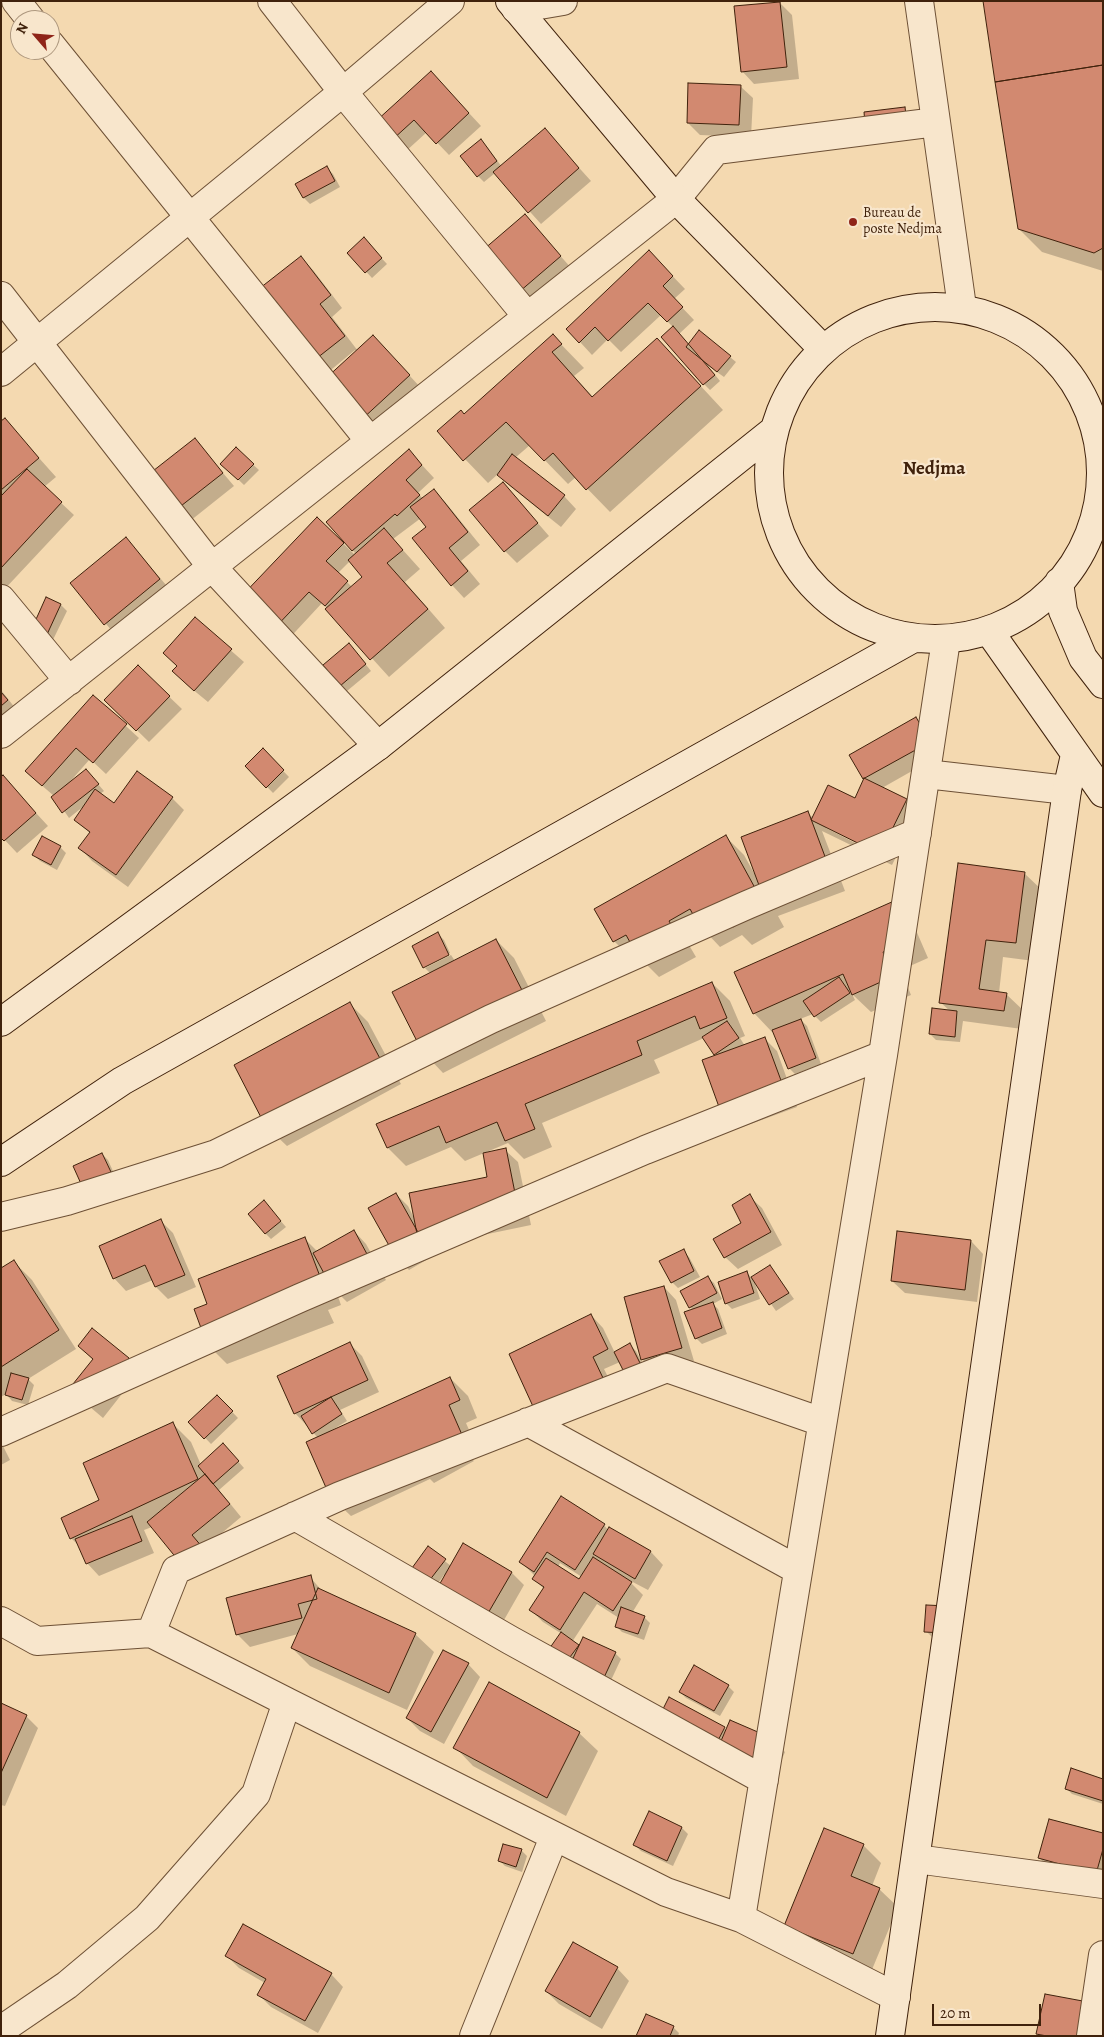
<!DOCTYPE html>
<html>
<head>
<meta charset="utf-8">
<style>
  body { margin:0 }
  #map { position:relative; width:1104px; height:2037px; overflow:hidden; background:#f4d9b0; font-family:Alegreya,serif }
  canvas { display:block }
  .frame { position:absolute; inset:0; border:2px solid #40220c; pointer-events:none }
  .north { position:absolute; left:10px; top:10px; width:50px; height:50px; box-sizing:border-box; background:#f8e6cc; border:1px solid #ae987f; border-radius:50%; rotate:297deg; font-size:14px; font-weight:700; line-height:20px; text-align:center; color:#40220c }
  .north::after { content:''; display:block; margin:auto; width:18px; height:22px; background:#8f2418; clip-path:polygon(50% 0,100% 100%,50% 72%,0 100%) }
  .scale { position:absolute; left:932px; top:2004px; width:109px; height:22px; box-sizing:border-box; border:2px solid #40220c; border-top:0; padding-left:6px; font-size:15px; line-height:18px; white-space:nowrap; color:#40220c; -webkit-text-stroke:4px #f8e6cc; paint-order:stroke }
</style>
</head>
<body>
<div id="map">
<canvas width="1104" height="2037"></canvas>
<div class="frame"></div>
<div class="north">N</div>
<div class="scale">20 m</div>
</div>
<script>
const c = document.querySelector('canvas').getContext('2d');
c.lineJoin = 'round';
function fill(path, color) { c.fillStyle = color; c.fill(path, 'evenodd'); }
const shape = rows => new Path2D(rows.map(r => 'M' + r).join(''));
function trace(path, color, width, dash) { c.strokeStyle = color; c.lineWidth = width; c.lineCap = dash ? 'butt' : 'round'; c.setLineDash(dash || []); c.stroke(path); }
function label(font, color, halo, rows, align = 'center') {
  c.font = font + ' Alegreya,serif'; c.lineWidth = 4.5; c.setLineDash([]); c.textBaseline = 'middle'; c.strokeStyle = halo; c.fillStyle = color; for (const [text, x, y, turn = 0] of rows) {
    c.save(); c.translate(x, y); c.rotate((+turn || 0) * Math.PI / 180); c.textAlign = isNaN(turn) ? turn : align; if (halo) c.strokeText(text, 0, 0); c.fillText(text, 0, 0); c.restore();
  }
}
fill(shape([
  [1103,1,1103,271,1042,252,1019,229],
  [780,3,792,15,799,79,754,84,742,71],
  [443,85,481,126,449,155,427,132,405,152,393,139],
  [740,86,753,98,751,137,700,135,688,123],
  [545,130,591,181,541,224,495,173,484,182,478,176,487,147,502,167],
  [327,168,333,174,340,187,310,204,304,198,297,184],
  [525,216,572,269,526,310,513,297],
  [369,245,387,264,372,278,349,253],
  [300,257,313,270,342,308,332,317,358,351,385,349,421,388,374,433,361,420,357,352,355,350,326,374,313,362],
  [661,264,685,289,674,299,694,320,679,334,689,345,730,357,736,362,724,377,707,365,720,381,710,390,704,384,674,328,661,315,621,352,608,339,592,355,568,329],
  [553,336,584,368,574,376,593,397,657,339,723,410,610,512,576,477,568,484,530,445,515,458,564,496,576,509,561,527,511,487,498,474,488,483,439,432,465,415],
  [5,420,56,477,44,487,74,515,1,593,1,423],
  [195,440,234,486,185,525,173,512],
  [236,449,259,470,244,485,222,464],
  [409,451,434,478,418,493,423,499,434,490,446,503,480,545,461,561,480,584,464,598,452,585,428,527,421,518,393,539,420,569,405,582,445,628,389,677,322,603,284,644,251,613,317,518,354,554,355,553,328,522],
  [350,561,364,577,352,587,338,573],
  [503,483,549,536,517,563,505,551],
  [126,538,172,592,117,637,72,583],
  [61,605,67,611,50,646,37,640],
  [195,619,244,662,208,702,186,684,178,666],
  [355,651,371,671,347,691,341,685],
  [138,667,182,709,149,742,106,700],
  [1,690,19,713,1,727],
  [93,696,139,738,106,774,90,759,68,784,92,777,104,791,100,794,114,804,172,798,184,810,128,887,92,861,80,848,91,834,75,820,84,806,69,818,54,796,39,783],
  [916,718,928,731,942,754,882,788,906,800,918,813,892,865,822,831,845,891,778,916,784,927,752,945,742,935,720,947,704,930,686,940,696,957,659,977,641,959,632,959,614,941,726,837,744,855,754,873,808,813,813,818,856,800,866,778,851,755],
  [826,826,885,858,826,828],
  [263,750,289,777,273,793,247,766],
  [3,777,48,826,17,853,1,836],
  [60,847,66,853,57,870,40,861,34,855],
  [1024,873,1043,891,1034,961,1003,957,999,993,1006,994,1025,1012,1022,1029,963,1021,960,1042,936,1040,930,1034,950,1011,940,1002],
  [912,921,928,958,901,970,911,995,871,1012,852,994,855,1000,821,1022,813,1014,800,1019,807,1026,821,1064,795,1074,789,1068,774,1031,772,1032,754,1013],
  [438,934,444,940,450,953,424,966,424,968,413,946],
  [496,940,514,958,546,1021,443,1073,425,1054,431,974,425,968,451,955,455,961],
  [712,983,730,1001,745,1036,740,1038,745,1046,764,1038,777,1051,797,1107,737,1129,724,1117,717,1056,704,1038,654,1060,660,1073,542,1123,552,1147,524,1159,508,1143,465,1161,451,1147,406,1166,388,1148],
  [350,1004,368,1022,401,1084,287,1146,268,1128],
  [505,1150,518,1162,531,1225,430,1246,435,1255,409,1270,397,1257,396,1194,408,1206,414,1218,489,1178],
  [102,1154,108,1160,116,1178,89,1191],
  [749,1196,762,1208,782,1245,738,1269,725,1257,743,1223],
  [264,1202,286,1227,271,1239,266,1234],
  [161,1221,173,1233,196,1287,168,1299,156,1287,153,1280,126,1291,114,1278],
  [354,1231,366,1244,386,1280,347,1302,336,1291,341,1305,328,1310,334,1323,227,1364,209,1346,209,1305,305,1239,318,1252],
  [971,1241,983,1254,977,1302,905,1293,892,1281],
  [683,1251,689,1257,700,1277,678,1288,672,1282],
  [13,1261,32,1280,76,1349,28,1379,34,1385,28,1405,12,1401,6,1394,1,1397,1,1269],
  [770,1266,794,1299,776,1311,754,1280,760,1299,732,1309,726,1303,747,1273,752,1278],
  [708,1278,714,1283,722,1299,713,1304,718,1309,727,1334,702,1344,696,1338,693,1310,690,1307],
  [664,1287,676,1300,694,1361,654,1372,642,1359],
  [591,1315,603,1328,615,1353,630,1345,636,1351,647,1372,620,1362,604,1369,616,1393,510,1354],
  [350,1344,362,1356,379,1392,340,1410,347,1421,332,1430,333,1432,450,1378,468,1396,477,1418,466,1423,480,1455,472,1459,474,1461,434,1483,430,1479,351,1516,332,1498,318,1438,295,1413],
  [79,1346,128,1359,140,1371,103,1418,83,1401,94,1361],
  [217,1396,238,1418,211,1444,190,1422],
  [173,1424,191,1442,201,1465,229,1451,244,1468,219,1490,241,1517,204,1548,152,1527,144,1530,154,1553,99,1576,87,1563,79,1546,71,1538,101,1501],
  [1,1442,10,1460,1,1465],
  [604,1525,608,1530,609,1528,651,1552,663,1565,648,1590,627,1579,643,1595,632,1613,644,1617,650,1623,644,1640,622,1632,616,1626,619,1618,597,1604,572,1642,580,1648,615,1653,621,1659,606,1691,575,1677,562,1634,543,1622,531,1610,544,1589,534,1579,535,1576,521,1562],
  [560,1563,582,1577,579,1581,558,1567],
  [464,1545,512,1573,524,1585,500,1627,446,1576,444,1575,436,1586,419,1573,428,1548,451,1566],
  [310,1577,323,1592,415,1634,434,1652,407,1710,310,1666,292,1648,298,1634,250,1647,238,1635,228,1598],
  [953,1614,951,1639,932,1637,926,1631],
  [468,1664,480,1677,444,1744,420,1731,407,1718],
  [728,1686,734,1692,720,1716,686,1698,680,1692],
  [669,1699,727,1730,773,1740,785,1752,768,1793],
  [1,1705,26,1716,38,1728,5,1806,1,1805],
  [579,1733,598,1751,566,1816,473,1766,455,1747],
  [1103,1780,1103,1804,1072,1794,1066,1788],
  [650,1813,682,1828,688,1834,673,1866,641,1851,635,1845],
  [1103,1835,1103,1885,1052,1870,1039,1858],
  [863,1845,881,1863,872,1886,879,1889,898,1907,871,1972,785,1926],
  [521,1850,527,1856,522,1872,505,1866,499,1860],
  [227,1956,331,1974,343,1987,318,2033,271,2007,258,1994,265,1983,239,1968],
  [617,1968,629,1981,602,2029,559,2004,546,1991],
  [673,2027,679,2033,678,2036,637,2036]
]), '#0003');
const building = shape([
  [983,1,1103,1,1103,65,995,82,983,1],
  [780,2,787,67,741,72,734,6,780,2],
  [1103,65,1103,248,1094,253,1018,229,995,82,1103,65],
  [431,71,469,113,436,144,414,120,392,140,375,122,431,71],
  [688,83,741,85,739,125,687,123,688,83],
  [905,107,908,132,866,136,864,112,905,107],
  [545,128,579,168,528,213,493,172,545,128],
  [481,139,497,161,477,177,460,156,481,139],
  [327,166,335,181,303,198,295,184,327,166],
  [525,214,561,256,512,298,476,256,525,214],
  [364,237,382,258,365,273,347,253,364,237],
  [649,250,673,276,663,286,683,307,667,322,648,303,608,341,595,327,579,343,566,329,649,250],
  [301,256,331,295,320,304,345,336,312,362,246,299,301,256],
  [673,326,715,375,703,385,661,337,673,326],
  [699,330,731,356,717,372,686,347,699,330],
  [553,334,562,344,552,352,592,397,657,338,701,386,586,490,553,453,544,461,506,422,463,461,437,431,461,410,464,414,553,334],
  [373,335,410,375,360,421,323,381,373,335],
  [5,418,39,458,1,490,1,421,5,418],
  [195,438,223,473,172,513,144,478,195,438],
  [236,447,254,464,238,480,220,464,236,447],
  [409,449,422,465,406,480,420,495,397,516,395,514,352,551,326,522,409,449],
  [512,454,565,495,548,516,497,475,512,454],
  [27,469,62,502,1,568,1,496,27,469],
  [503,482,538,523,504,552,469,510,503,482],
  [434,489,468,532,449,548,468,571,451,586,412,538,426,527,410,507,434,489],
  [317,517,344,543,326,561,348,581,325,606,309,592,270,633,237,601,317,517],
  [384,528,403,550,387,563,428,609,370,660,325,609,362,577,348,560,384,528],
  [126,537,160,579,104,625,70,583,126,537],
  [46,597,61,604,44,641,29,635,46,597],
  [195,617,232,649,194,691,172,671,177,666,163,653,195,617],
  [349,643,366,664,340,686,323,665,349,643],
  [138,665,170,696,136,731,104,700,138,665],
  [1,692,8,700,1,706,1,692],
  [93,695,127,724,93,763,76,748,42,786,25,771,93,695],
  [916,717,930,742,863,779,849,755,916,717],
  [263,748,284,770,266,788,245,766,263,748],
  [86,769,99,784,62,813,51,797,86,769],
  [137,771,173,797,116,875,78,848,90,832,74,820,95,789,114,803,137,771],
  [3,775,36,813,4,841,1,838,1,777,3,775],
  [864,778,907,799,880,854,811,820,828,785,855,798,864,778],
  [808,811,833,878,766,904,741,837,808,811],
  [726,835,766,908,733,927,726,916,701,929,690,909,669,921,679,938,640,960,626,935,613,942,594,909,726,835],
  [42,836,61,846,51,865,32,855,42,836],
  [958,863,1025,872,1016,943,986,940,979,989,1007,993,1004,1011,939,1003,958,863],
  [894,901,911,940,883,952,894,976,852,995,843,974,753,1014,734,972,894,901],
  [438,932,449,955,423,968,412,946,438,932],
  [496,939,528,1002,424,1055,392,992,496,939],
  [839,977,850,993,814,1017,803,1001,839,977],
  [712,982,727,1018,700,1029,695,1016,637,1041,642,1055,525,1104,535,1129,505,1141,497,1122,446,1143,439,1126,387,1148,376,1124,712,982],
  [350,1002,384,1066,267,1129,234,1065,350,1002],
  [932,1008,957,1011,955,1037,929,1034,932,1008],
  [801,1019,816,1058,788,1069,772,1030,801,1019],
  [727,1021,739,1038,714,1055,702,1037,727,1021],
  [765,1037,786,1094,723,1118,702,1060,765,1037],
  [506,1148,519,1213,417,1234,409,1193,487,1177,483,1153,506,1148],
  [102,1153,111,1172,82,1186,73,1166,102,1153],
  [396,1193,424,1243,396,1258,368,1208,396,1193],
  [750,1194,771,1232,724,1258,713,1239,741,1223,732,1205,750,1194],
  [264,1200,281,1221,265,1234,248,1214,264,1200],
  [161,1219,185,1275,155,1287,145,1265,113,1279,99,1246,161,1219],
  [354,1230,374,1267,333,1290,313,1253,354,1230],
  [897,1231,971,1240,965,1290,891,1281,897,1231],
  [305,1237,324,1287,208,1347,194,1309,207,1304,198,1279,305,1237],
  [684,1249,694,1271,671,1283,659,1261,684,1249],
  [14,1260,59,1330,1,1367,1,1268,14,1260],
  [770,1265,789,1293,769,1305,751,1277,770,1265],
  [747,1271,754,1293,725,1304,718,1282,747,1271],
  [708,1276,717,1293,689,1308,680,1291,708,1276],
  [664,1286,682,1348,641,1360,624,1297,664,1286],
  [713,1302,722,1328,695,1339,684,1312,713,1302],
  [591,1314,608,1349,593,1357,604,1380,536,1413,509,1354,591,1314],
  [92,1328,129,1358,90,1406,69,1389,93,1359,78,1346,92,1328],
  [350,1342,368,1380,294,1414,277,1376,350,1342],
  [630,1343,641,1365,625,1374,614,1352,630,1343],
  [11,1373,29,1378,22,1400,5,1395,11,1373],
  [450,1377,460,1400,449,1405,463,1437,331,1499,306,1442,450,1377],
  [217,1395,233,1411,204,1439,188,1422,217,1395],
  [331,1397,342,1414,312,1434,301,1416,331,1397],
  [173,1422,198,1479,70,1539,61,1518,99,1500,83,1463,173,1422],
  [223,1443,239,1461,213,1484,198,1466,223,1443],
  [205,1474,230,1504,192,1535,203,1548,182,1565,147,1522,205,1474],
  [561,1496,605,1524,575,1570,547,1552,534,1572,519,1562,561,1496],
  [132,1516,142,1541,86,1564,75,1539,132,1516],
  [609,1527,651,1551,635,1579,593,1554,609,1527],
  [463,1543,512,1572,487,1615,438,1587,463,1543],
  [428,1546,446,1559,429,1581,412,1568,428,1546],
  [593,1557,632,1582,613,1611,584,1592,560,1630,529,1610,544,1587,532,1579,546,1558,579,1579,593,1557],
  [311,1575,317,1599,298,1604,302,1618,236,1635,226,1598,311,1575],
  [318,1588,416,1633,389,1693,291,1648,318,1588],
  [926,1605,948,1606,946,1633,924,1632,926,1605],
  [621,1607,645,1616,638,1634,615,1627,621,1607],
  [561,1632,579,1645,564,1665,547,1652,561,1632],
  [583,1637,616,1652,600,1686,567,1671,583,1637],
  [443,1650,469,1663,431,1732,406,1718,443,1650],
  [694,1665,729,1685,714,1711,679,1692,694,1665],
  [489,1682,580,1732,547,1798,453,1748,489,1682],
  [669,1697,725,1727,711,1754,655,1725,669,1697],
  [1,1703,27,1715,1,1773,1,1703],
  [730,1720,774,1739,756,1781,712,1762,730,1720],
  [1071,1768,1103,1779,1103,1801,1065,1789,1071,1768],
  [649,1811,682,1827,667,1861,633,1845,649,1811],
  [1049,1819,1103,1833,1103,1849,1096,1874,1038,1858,1049,1819],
  [824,1828,864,1844,851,1876,880,1888,853,1954,784,1926,824,1828],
  [503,1844,522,1849,516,1867,498,1861,503,1844],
  [243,1924,332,1973,305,2021,257,1995,266,1979,225,1956,243,1924],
  [573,1942,618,1967,590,2017,545,1991,573,1942],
  [1045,1994,1088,2002,1081,2036,1047,2036,1036,2034,1045,1994],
  [646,2014,674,2026,670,2036,636,2036,646,2014]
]);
fill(building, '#d28970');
trace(building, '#40220c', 1);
const street = shape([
  [16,1,31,20],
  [272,1,343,92,527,316],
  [515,1,516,9,563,1],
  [919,1,962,307],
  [50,44,370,441],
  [1,296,212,567,378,746],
  [1,372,343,92,450,1],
  [1,599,69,681],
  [1,734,676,199,716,150,936,122],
  [926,774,1067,790],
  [1,1217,67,1201,216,1154,491,1019,747,905,917,833],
  [528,1422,798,1570],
  [1,1432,300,1298,645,1150,883,1055],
  [295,1516,510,1640,764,1780],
  [1,1621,37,1641,151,1633,287,1702],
  [151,1633,176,1570,340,1496,667,1368,822,1422],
  [916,1859,1103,1884],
  [741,1918,883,1055,946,640],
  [1,2030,67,1985,147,1918,256,1794,287,1702,666,1892,741,1918,896,1997],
  [474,2036,554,1837],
  [1091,2036,1103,1955]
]);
const secondary = shape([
  [510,1,676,199,823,349],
  '769 473a166 166 0 1 1 332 0a166 166 0 1 1-332 0Z',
  [1059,582,1063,611,1083,658,1103,684],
  [989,631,1103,793],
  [1,1022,378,746,773,431],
  [1,1162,122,1081,912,639],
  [890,2036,1067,790,1075,755]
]);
trace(street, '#6d5035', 30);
trace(secondary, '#40220c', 30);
trace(street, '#f8e6cc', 28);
trace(secondary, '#f8e6cc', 28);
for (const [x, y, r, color] of [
  [853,222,5,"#8f2418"]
]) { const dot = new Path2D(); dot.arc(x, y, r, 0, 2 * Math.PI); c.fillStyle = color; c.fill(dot); trace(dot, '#f8e6cc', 2); }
label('14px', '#40220c', '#f8e6cc', [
  ["Bureau de",863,214],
  ["poste Nedjma",863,230]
], 'left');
label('bold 19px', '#40220c', '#f8e6cc', [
  ["Nedjma",934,469]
]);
</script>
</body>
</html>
